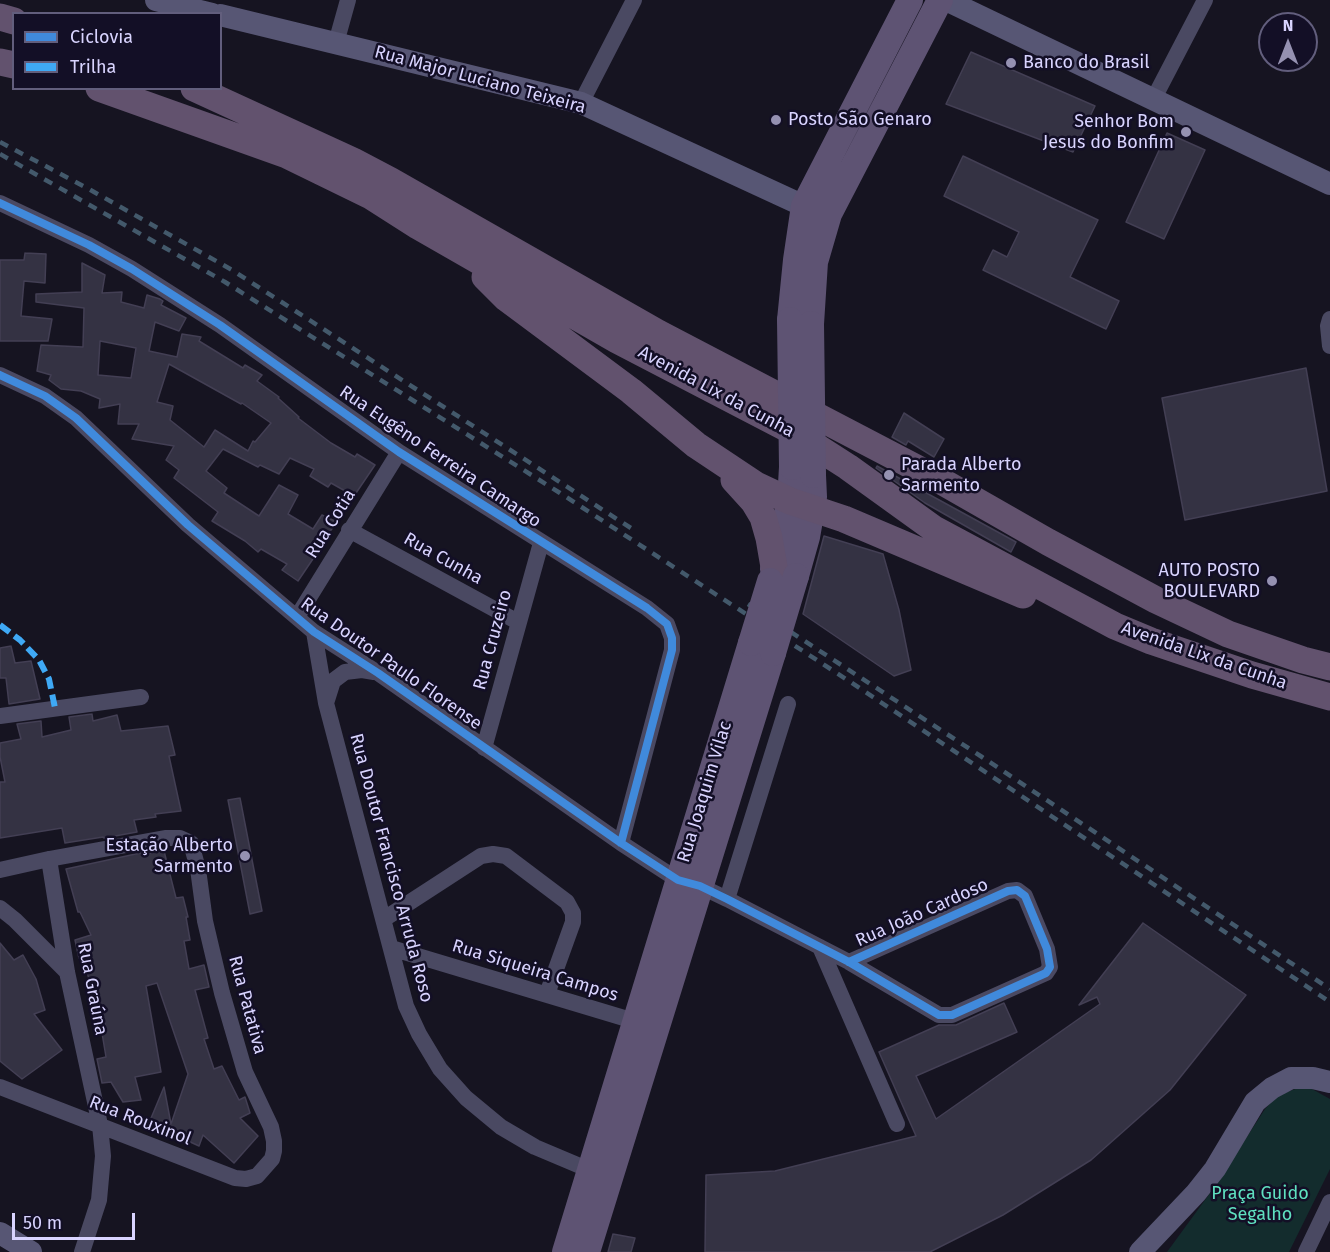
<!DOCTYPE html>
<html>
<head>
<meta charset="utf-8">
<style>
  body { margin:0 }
  #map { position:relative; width:1330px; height:1252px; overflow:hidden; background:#161421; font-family:"Fira Sans",sans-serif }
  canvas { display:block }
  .legend { position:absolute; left:12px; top:12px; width:210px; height:78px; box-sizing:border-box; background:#130f26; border:2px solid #625e7d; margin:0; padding:8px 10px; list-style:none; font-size:18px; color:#d9d4ff }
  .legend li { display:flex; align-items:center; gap:12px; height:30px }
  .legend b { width:30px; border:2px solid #625e7d }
  .north { position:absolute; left:1258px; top:12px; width:60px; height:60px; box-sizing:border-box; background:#130f26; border:2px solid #625e7d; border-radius:50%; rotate:0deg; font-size:16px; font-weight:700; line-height:24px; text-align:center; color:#d9d4ff }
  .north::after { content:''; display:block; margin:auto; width:21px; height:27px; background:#9591b1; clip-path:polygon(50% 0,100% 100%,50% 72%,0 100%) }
  .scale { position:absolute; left:12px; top:1213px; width:123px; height:27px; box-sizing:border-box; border:3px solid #d9d4ff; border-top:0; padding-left:8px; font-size:18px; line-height:21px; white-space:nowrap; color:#d9d4ff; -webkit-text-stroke:4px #130f26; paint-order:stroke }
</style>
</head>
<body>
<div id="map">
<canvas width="1330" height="1252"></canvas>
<ul class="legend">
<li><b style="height:8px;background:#408adc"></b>Ciclovia</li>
<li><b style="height:8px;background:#3fa9f5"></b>Trilha</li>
</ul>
<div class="north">N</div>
<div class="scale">50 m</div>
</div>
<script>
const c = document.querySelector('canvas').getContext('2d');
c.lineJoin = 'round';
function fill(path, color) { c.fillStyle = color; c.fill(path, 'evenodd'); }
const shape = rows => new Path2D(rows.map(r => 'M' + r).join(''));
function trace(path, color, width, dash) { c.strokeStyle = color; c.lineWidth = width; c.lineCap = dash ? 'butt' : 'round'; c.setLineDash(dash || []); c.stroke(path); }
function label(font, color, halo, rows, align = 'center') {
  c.font = font + ' "Fira Sans",sans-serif'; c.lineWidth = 5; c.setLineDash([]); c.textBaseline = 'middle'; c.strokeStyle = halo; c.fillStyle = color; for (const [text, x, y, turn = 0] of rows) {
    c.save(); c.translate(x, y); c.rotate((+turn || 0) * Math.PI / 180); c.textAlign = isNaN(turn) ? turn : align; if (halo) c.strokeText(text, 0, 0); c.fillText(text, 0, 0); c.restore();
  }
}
fill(shape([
  [1298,1088,1312,1089,1330,1099,1330,1169,1289,1252,1167,1252,1213,1189,1265,1109,1278,1095]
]), '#132c2d');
const building = shape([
  [971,52,1095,106,1073,152,946,104,971,52],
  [1167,133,1205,150,1164,239,1126,222,1167,133],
  [963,156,1098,220,1070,277,1119,301,1106,329,983,270,993,250,1007,257,1019,232,944,196,963,156],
  [25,253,46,254,45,283,24,281,21,316,52,319,48,341,0,341,0,260,24,260,25,253],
  [82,263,105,275,102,293,122,292,121,302,144,308,147,295,160,299,163,301,161,305,186,318,179,331,155,322,149,351,177,357,182,334,201,337,199,341,243,368,245,365,262,375,257,381,279,397,278,398,299,417,298,418,331,443,355,457,357,454,375,465,354,496,331,483,328,487,310,476,314,469,290,458,279,474,260,465,258,467,223,449,206,471,227,488,224,493,259,516,279,485,298,495,288,514,313,529,322,515,337,522,319,546,321,547,298,581,282,570,287,564,261,549,258,552,245,541,212,521,218,512,174,478,179,470,166,460,174,446,132,439,139,424,118,424,120,404,99,408,100,399,81,391,61,389,49,380,51,375,37,371,41,345,83,347,84,308,36,302,36,294,82,292,82,263],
  [100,341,136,348,131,378,98,375,100,341],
  [169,364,241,404,242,403,271,423,255,442,253,441,248,451,215,430,204,447,170,420,173,406,157,402,169,364],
  [1306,368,1327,491,1185,520,1162,398,1306,368],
  [904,413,944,439,934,457,908,441,906,445,892,437,904,413],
  [877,466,1016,542,1011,552,925,503,876,468,877,466],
  [824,536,883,554,899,610,911,670,894,676,803,614,824,536],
  [11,646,15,663,31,661,40,699,9,704,6,678,0,678,0,648,11,646],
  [92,714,93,721,117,715,121,731,168,726,175,755,169,756,181,811,155,814,156,817,134,820,137,832,104,838,103,837,65,843,62,828,0,838,0,782,5,782,0,757,0,743,21,739,17,724,41,721,42,737,71,730,69,717,92,714],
  [240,798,262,911,250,914,228,800,240,798],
  [164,851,176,898,183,897,188,917,186,917,190,940,184,941,189,969,204,965,209,987,195,990,208,1038,204,1039,214,1069,222,1066,239,1100,245,1097,250,1113,240,1118,258,1136,234,1163,203,1135,199,1146,149,1123,164,1087,171,1124,188,1074,157,983,146,986,161,1072,135,1077,141,1100,123,1102,111,1082,102,1083,97,1059,106,1057,102,1033,106,1032,102,1005,95,1006,84,958,79,958,75,940,91,935,80,912,78,912,66,869,145,852,146,854,164,851],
  [1143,923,1246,995,1170,1090,1091,1160,1003,1215,930,1252,705,1252,706,1175,775,1171,916,1136,879,1052,939,1025,956,1025,1004,1003,1017,1032,916,1076,936,1119,1100,1004,1097,997,1079,1005,1143,923],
  [0,943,14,960,23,955,36,979,45,1010,34,1014,62,1050,22,1079,0,1061,0,943],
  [613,1234,635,1238,631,1252,608,1252,613,1234]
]);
fill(building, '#343243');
trace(building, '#433f54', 1.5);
trace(shape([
  [336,43,348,0],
  [1153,100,1205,0],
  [581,103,634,0],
  [0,203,89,245,132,269,220,325,399,452,647,608,667,624,672,638,672,650,621,843],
  [1330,319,1328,326,1330,346],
  [0,375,45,396,76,418,188,525,314,632,378,673,621,843,678,880,700,886,727,899,849,962,939,1015,952,1015,1046,973,1050,967,1047,949,1025,896,1017,890,1008,891,849,962],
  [349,530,518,622],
  [297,617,399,452],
  [314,632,326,703,406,1006,419,1034,440,1069,466,1098,501,1127,535,1147,599,1174],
  [327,700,333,681,345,672,362,670,374,672],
  [0,716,141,697],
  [484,748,541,543],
  [49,859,67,972,100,1125,103,1156,99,1200,82,1252],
  [0,870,49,859,165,838,180,838,191,843,198,869,205,921,222,993,245,1072,271,1127,274,1141,274,1151,272,1159,257,1176,246,1179,235,1178,0,1087],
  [727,899,788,704],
  [0,908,15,920,67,972],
  [384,919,481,856,493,854,506,856,567,902,573,913,573,922,547,994],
  [820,947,897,1124],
  [391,948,634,1021],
  [1306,1252,1330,1202]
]), '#4a4962', 16);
trace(shape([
  [156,0,212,14],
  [946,0,1330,184],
  [220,15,581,103,804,206,829,214],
  [0,1233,31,1252],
  [1140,1252,1196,1193,1215,1169,1255,1102,1272,1088,1291,1078,1313,1078,1330,1082]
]), '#575674', 22);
trace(shape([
  [790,320,796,260,804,206,910,0],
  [811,324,815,262,829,214,940,0],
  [773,569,790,501,792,467],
  [796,576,807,537,814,497,813,475],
  [565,1252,751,643],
  [587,1252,773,653]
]), '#5e5373', 26);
trace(shape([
  [0,17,14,21],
  [0,62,14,65],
  [99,88,287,155,371,196,418,226,617,340,792,431,848,467,934,529,1115,626,1151,641,1252,675,1330,697],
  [194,88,353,161,391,181,658,333,943,482,1048,542,1156,600,1228,634,1303,660,1330,667],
  [485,277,506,298,631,391,696,445,756,485,790,501,844,519,1023,595],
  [734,480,754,502,763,517,769,538,774,567]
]), '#62526e', 27);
trace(shape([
  [0,142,87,188,232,270,637,532],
  [0,154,225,282,560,493,849,681,1330,1002],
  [748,604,982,757,1330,989]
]), '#43596b', 4.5, [9, 8]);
trace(shape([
  [790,320,792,467],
  [811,324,813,475],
  [751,643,770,581],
  [773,653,796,576]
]), '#5e5373', 26);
trace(shape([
  [0,625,20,640,39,660,49,679,55,708]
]), '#3fa9f5', 6, [12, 6]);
trace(shape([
  [0,203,89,245,132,269,220,325,399,452,647,608,667,624,672,638,672,650,621,843],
  [0,375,45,396,76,418,188,525,314,632,378,673,621,843,678,880,700,886,727,899,849,962,939,1015,952,1015,1046,973,1050,967,1047,949,1025,896,1017,890,1008,891,849,962]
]), '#408adc', 8);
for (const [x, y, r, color] of [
  [1011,63,6,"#9591b1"],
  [776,120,6,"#9591b1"],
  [1186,132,6,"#9591b1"],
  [889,475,6,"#9591b1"],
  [1272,581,6,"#9591b1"],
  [245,856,6,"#9591b1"]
]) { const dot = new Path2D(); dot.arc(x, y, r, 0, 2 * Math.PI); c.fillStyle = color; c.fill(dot); trace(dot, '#130f26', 2); }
label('18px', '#d9d4ff', '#130f26', [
  ["Banco do Brasil",1023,63],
  ["Posto São Genaro",788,120],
  ["Senhor Bom",1174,122,"right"],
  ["Jesus do Bonfim",1174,143,"right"],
  ["Parada Alberto",901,465],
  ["Sarmento",901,486],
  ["AUTO POSTO",1260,571,"right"],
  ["BOULEVARD",1260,592,"right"],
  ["Estação Alberto",233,846,"right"],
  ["Sarmento",233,867,"right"]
], 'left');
label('18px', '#d9d4ff', '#130f26', [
  ["Rua Major Luciano Teixeira",480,80,15],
  ["Avenida Lix da Cunha",716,392,28],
  ["Rua Eugêno Ferreira Camargo",440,457,34],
  ["Rua Cotia",331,524,-58],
  ["Rua Cunha",443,559,29],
  ["Rua Cruzeiro",493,640,-75],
  ["Avenida Lix da Cunha",1204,656,19],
  ["Rua Doutor Paulo Florense",391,664,35],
  ["Rua Joaquim Vilac",705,792,-73],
  ["Rua Doutor Francisco Arruda Roso",391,868,75],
  ["Rua João Cardoso",922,913,-24],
  ["Rua Siqueira Campos",535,971,17],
  ["Rua Graúna",92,989,79],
  ["Rua Patativa",247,1005,75],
  ["Rua Rouxinol",140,1121,21]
]);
label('18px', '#5fe0c0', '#130f26', [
  ["Praça Guido",1260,1194],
  ["Segalho",1260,1215]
]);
</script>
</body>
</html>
